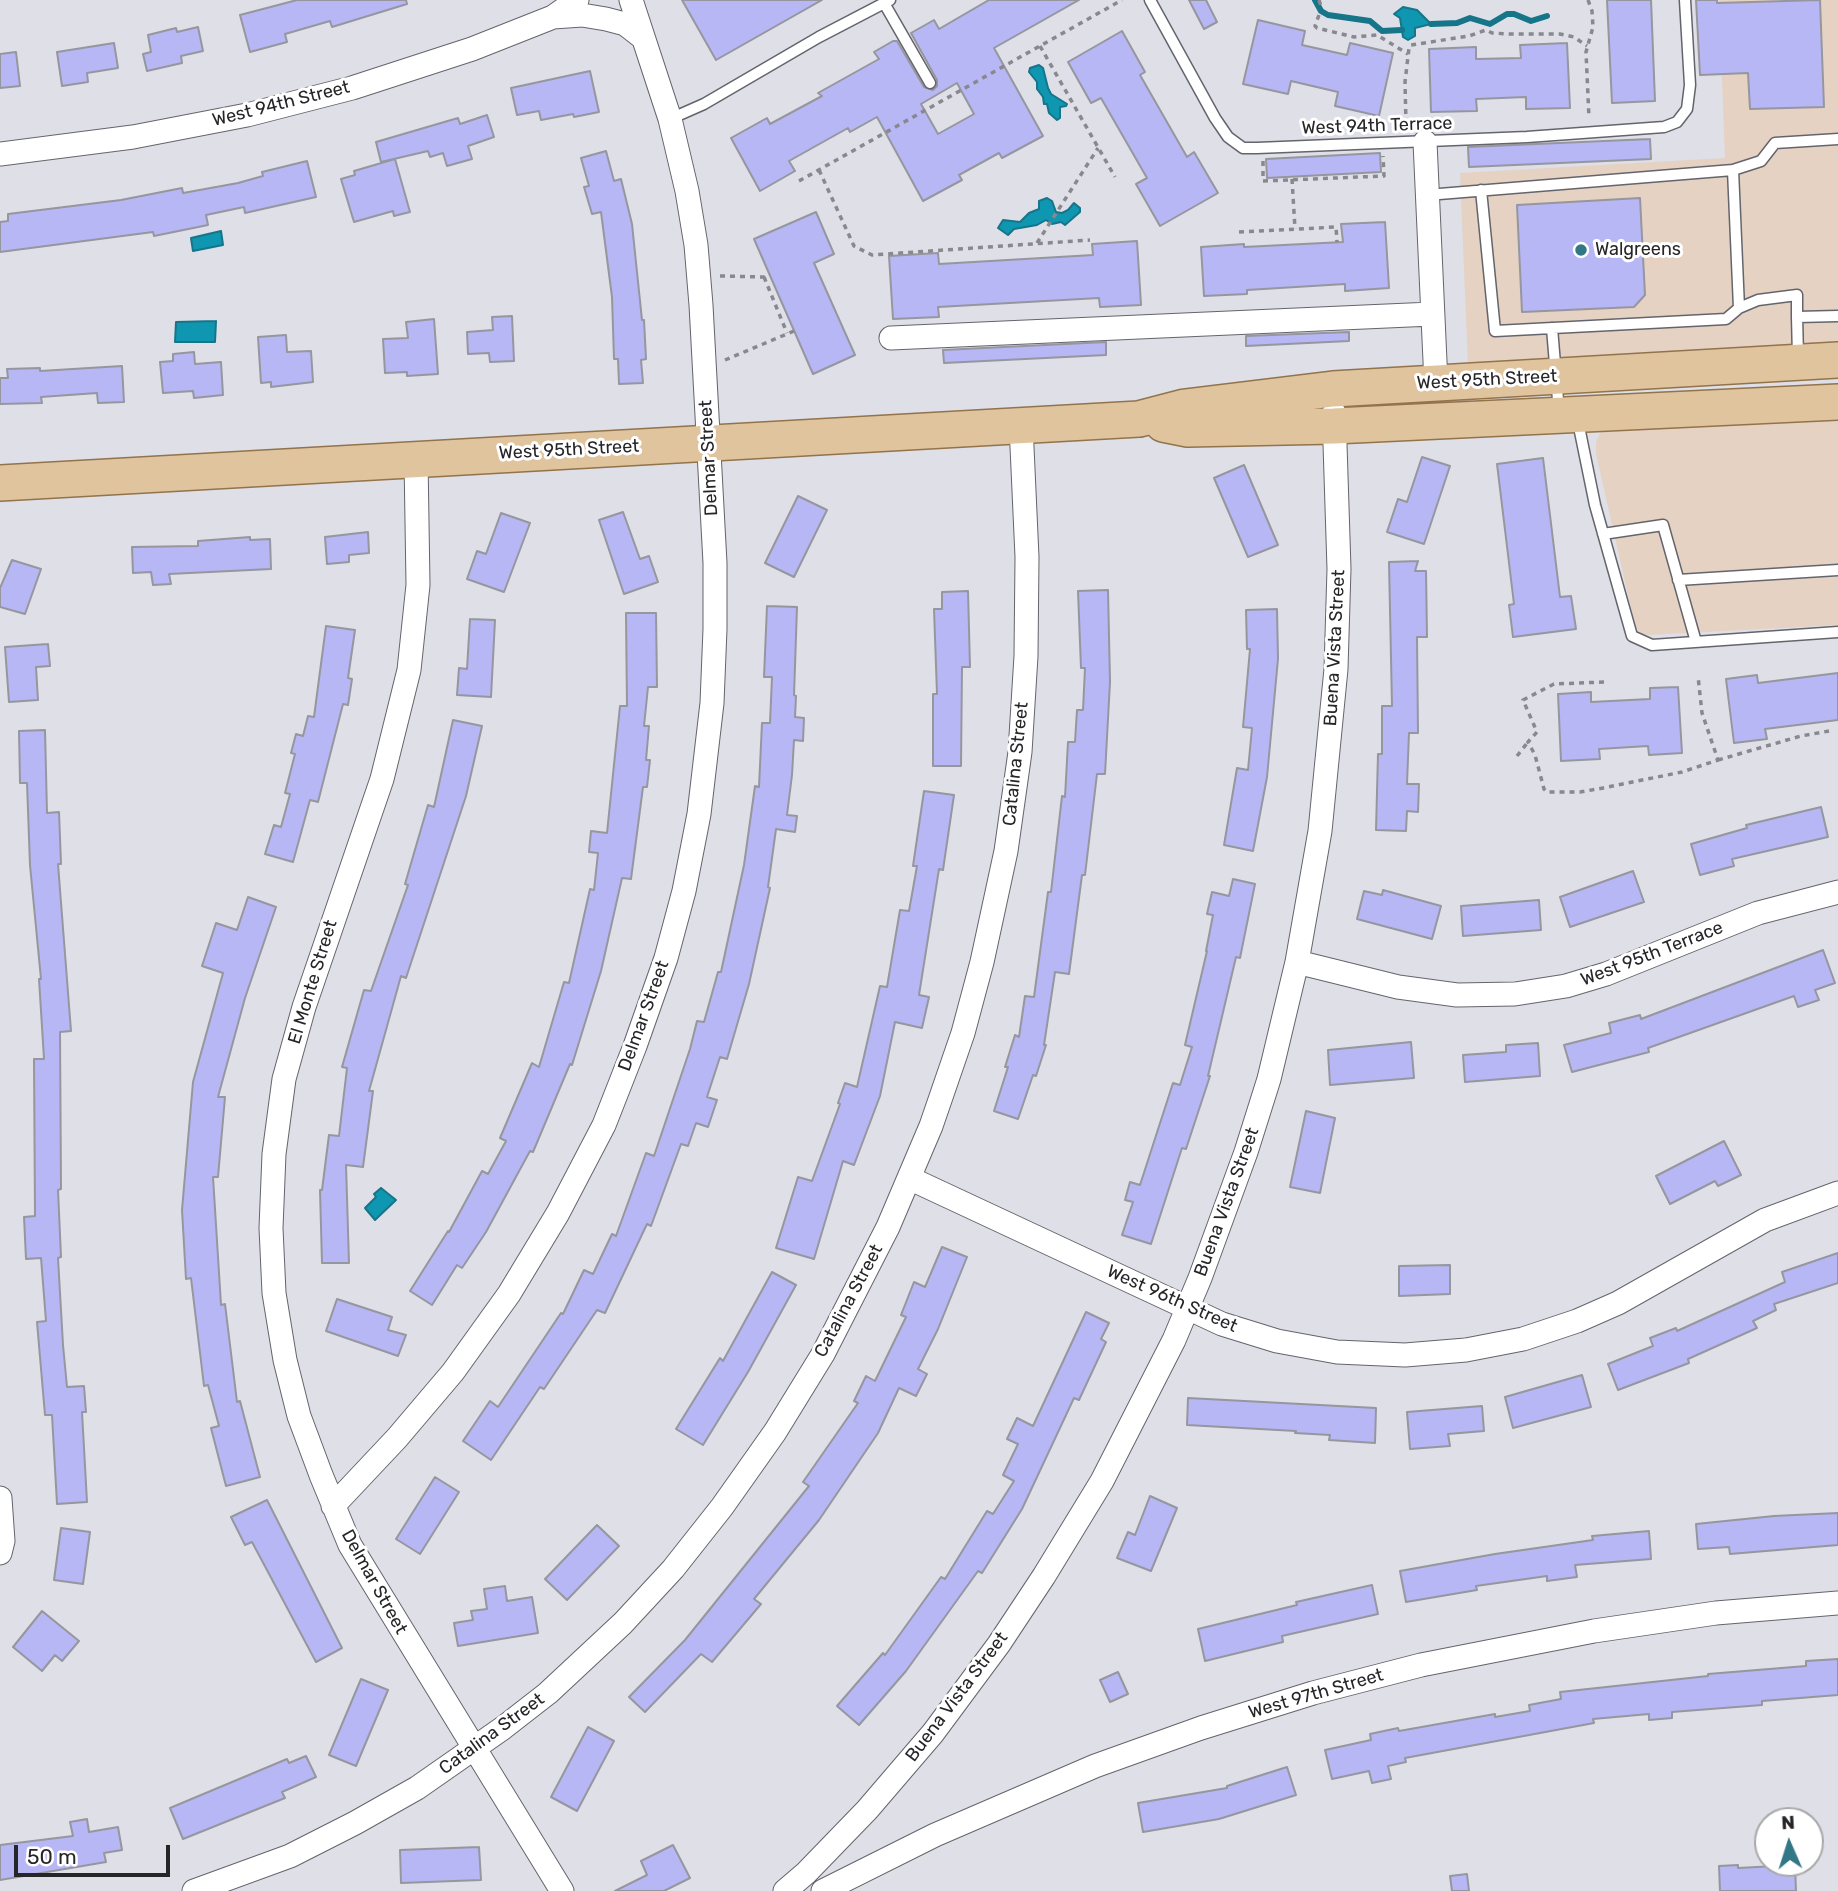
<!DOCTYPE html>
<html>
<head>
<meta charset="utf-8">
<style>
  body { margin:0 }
  #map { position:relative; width:1838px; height:1891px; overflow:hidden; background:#dfdfe8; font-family:Rubik,sans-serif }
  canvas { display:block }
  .north { position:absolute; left:1754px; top:1807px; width:70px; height:70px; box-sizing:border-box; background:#fff; border:2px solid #a8a8a9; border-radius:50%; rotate:357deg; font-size:19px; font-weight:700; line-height:28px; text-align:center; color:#262629 }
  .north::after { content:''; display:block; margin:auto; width:24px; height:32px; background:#327785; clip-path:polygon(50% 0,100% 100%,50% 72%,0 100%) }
  .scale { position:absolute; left:14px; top:1845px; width:156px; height:32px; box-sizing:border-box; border:4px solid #262629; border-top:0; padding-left:9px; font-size:21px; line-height:24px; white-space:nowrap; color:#262629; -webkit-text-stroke:5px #fff; paint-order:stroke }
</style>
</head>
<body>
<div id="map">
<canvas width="1838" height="1891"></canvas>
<div class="north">N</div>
<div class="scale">50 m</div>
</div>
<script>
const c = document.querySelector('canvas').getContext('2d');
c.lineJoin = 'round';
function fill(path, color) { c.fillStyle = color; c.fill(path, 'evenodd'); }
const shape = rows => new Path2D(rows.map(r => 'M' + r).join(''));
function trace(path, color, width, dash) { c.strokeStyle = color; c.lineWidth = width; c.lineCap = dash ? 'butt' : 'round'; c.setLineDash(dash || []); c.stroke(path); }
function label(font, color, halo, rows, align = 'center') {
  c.font = font + ' Rubik,sans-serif'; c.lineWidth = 6; c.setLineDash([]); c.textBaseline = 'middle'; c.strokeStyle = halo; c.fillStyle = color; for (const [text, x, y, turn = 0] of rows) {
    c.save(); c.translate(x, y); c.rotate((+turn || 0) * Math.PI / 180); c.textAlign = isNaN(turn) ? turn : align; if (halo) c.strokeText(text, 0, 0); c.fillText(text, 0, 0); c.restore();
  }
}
fill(shape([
  [1719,0,1838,0,1838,347,1468,367,1460,173,1725,158],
  [1838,411,1838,625,1649,635,1641,634,1635,626,1596,454,1596,442,1601,431,1607,427]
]), '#e5d2c3');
const water = shape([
  [1403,7,1417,10,1431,24,1415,28,1415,36,1408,40,1403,37,1400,18,1394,14,1403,7],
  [1039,65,1043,68,1048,88,1051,94,1067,104,1066,106,1060,107,1060,118,1057,120,1049,113,1047,104,1044,104,1043,97,1037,89,1037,82,1029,72,1030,68,1039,65],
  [1047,198,1052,201,1056,212,1062,213,1068,210,1074,203,1080,208,1080,212,1065,225,1061,222,1052,224,1046,220,1037,225,1014,229,1008,235,998,228,1003,220,1020,222,1029,213,1039,209,1039,201,1047,198],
  [221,231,223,245,193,251,191,238,221,231],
  [216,321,215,342,175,342,176,322,216,321],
  [381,1188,396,1200,375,1220,365,1208,376,1197,374,1194,381,1188]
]);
fill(water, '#0f97b1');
trace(water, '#167588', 2);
trace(shape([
  [1315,0,1321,11,1328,15,1370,21,1382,31,1402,30],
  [1431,24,1457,23,1470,18,1490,24,1507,14,1514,14,1531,21,1547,16]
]), '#167588', 6);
const building = shape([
  [297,0,406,0,407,4,332,27,330,21,285,34,287,42,250,52,240,15,297,0],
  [682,0,822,0,716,60,682,0],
  [989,0,1079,0,994,48,1043,136,1002,158,999,153,959,175,962,180,923,201,877,117,850,132,848,128,789,161,795,171,760,191,731,138,767,118,770,124,822,96,818,93,879,59,874,52,893,41,897,41,924,87,933,90,937,86,937,80,911,33,934,20,939,29,989,0],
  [957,83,974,114,938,134,921,104,957,83],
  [1189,0,1206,0,1217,22,1204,29,1189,0],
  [1607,0,1651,0,1655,101,1612,103,1607,0],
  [1696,0,1717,0,1717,3,1820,0,1824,107,1750,109,1748,73,1700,75,1696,0],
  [1258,20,1305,31,1302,45,1347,55,1350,43,1393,53,1379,116,1335,106,1338,92,1291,81,1288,94,1243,84,1258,20],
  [198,27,203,51,181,56,182,63,147,71,143,54,151,52,148,35,176,28,177,32,198,27],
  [1122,31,1145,72,1140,75,1187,157,1194,152,1218,193,1160,226,1136,184,1147,178,1101,98,1091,103,1068,62,1122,31],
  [114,43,118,68,87,73,88,82,62,86,57,52,114,43],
  [1567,43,1570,108,1526,109,1526,97,1476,99,1477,111,1431,112,1429,49,1476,47,1476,59,1521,58,1520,45,1567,43],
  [16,52,20,86,0,88,0,54,16,52],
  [590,71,599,112,574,117,573,114,541,120,539,111,517,115,511,88,590,71],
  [487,115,494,137,468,146,472,159,447,166,443,153,430,157,428,151,381,162,376,142,458,118,460,124,487,115],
  [1650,139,1651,159,1469,167,1468,147,1650,139],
  [606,151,614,181,621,179,632,224,642,320,644,320,646,359,641,360,643,383,619,384,618,359,614,359,612,297,601,212,592,214,584,187,589,186,581,158,606,151],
  [1380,153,1381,172,1267,178,1266,159,1380,153],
  [395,159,410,212,394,216,393,211,354,222,341,179,355,175,354,171,395,159],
  [307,161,316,197,245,213,244,207,206,215,208,225,154,236,153,232,0,252,0,222,8,221,8,214,121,200,182,188,183,193,238,183,263,176,262,172,307,161],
  [1640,198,1645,295,1634,307,1522,312,1517,205,1640,198],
  [816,212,834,254,814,263,855,355,813,374,754,239,816,212],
  [1385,222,1389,288,1345,291,1345,284,1247,290,1247,294,1204,296,1201,247,1244,244,1244,247,1343,242,1341,224,1385,222],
  [1137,241,1141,305,1100,307,1099,298,938,307,939,317,893,319,889,256,938,253,939,264,1093,255,1092,244,1137,241],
  [512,316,514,361,490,362,489,353,468,354,467,332,493,330,492,317,512,316],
  [434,319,438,374,407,376,407,372,385,373,383,339,408,338,406,322,434,319],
  [1349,332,1349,341,1246,346,1246,336,1349,332],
  [286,335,287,352,311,351,313,382,271,387,271,382,261,383,258,337,286,335],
  [1106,342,1106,355,944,363,943,350,1106,342],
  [194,352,195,364,221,362,223,395,194,398,193,391,163,393,160,362,173,361,173,354,194,352],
  [122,366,124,402,98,403,97,393,41,397,42,403,0,404,0,378,8,378,7,369,40,368,40,371,122,366],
  [1422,457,1450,466,1424,544,1387,532,1398,499,1407,502,1422,457],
  [1543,458,1560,597,1571,596,1576,629,1513,637,1509,605,1514,604,1497,464,1543,458],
  [1244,465,1278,545,1248,557,1214,478,1244,465],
  [798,496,827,510,794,577,765,563,798,496],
  [623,512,640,559,649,556,658,582,624,594,599,520,623,512],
  [501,513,530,523,504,592,467,579,477,551,486,554,501,513],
  [368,532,369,553,349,555,349,562,327,564,325,537,368,532],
  [250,537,250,540,270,539,271,569,169,574,171,584,153,585,151,572,133,573,132,547,198,546,198,541,250,537],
  [12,560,41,569,25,614,0,607,0,588,12,560],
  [1418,561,1415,571,1426,571,1427,637,1417,637,1418,733,1409,733,1407,784,1419,784,1418,812,1407,811,1406,831,1376,830,1378,754,1382,754,1382,706,1392,706,1389,562,1418,561],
  [1108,590,1110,682,1105,774,1097,774,1085,875,1082,875,1069,974,1055,972,1044,1045,1046,1045,1036,1076,1033,1075,1018,1119,994,1111,1008,1067,1005,1067,1015,1035,1019,1037,1025,996,1034,997,1048,892,1051,892,1062,796,1065,797,1068,742,1075,742,1077,710,1083,710,1085,668,1081,668,1078,591,1108,590],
  [968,591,970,667,962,667,961,766,933,766,933,694,937,694,934,609,942,609,942,592,968,591],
  [767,606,797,607,794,695,796,696,795,717,804,718,803,741,794,740,792,775,787,815,797,816,795,832,776,829,768,887,770,888,749,984,727,1059,720,1057,707,1097,717,1100,708,1127,696,1123,688,1146,681,1144,651,1226,647,1224,605,1313,597,1310,544,1389,540,1387,491,1460,463,1441,490,1401,498,1407,561,1313,563,1314,584,1270,593,1274,612,1234,616,1236,646,1153,654,1156,690,1049,697,1021,704,1022,718,972,721,972,744,865,755,786,759,787,762,723,770,723,772,677,764,677,767,606],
  [1277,609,1278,659,1267,777,1253,851,1224,845,1237,768,1248,770,1252,728,1243,727,1250,649,1247,649,1246,610,1277,609],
  [626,613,656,613,657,687,648,687,644,726,649,726,646,760,650,760,647,787,643,787,631,879,622,878,601,971,572,1065,570,1064,533,1152,530,1151,486,1232,462,1268,457,1265,432,1305,410,1291,448,1231,449,1232,482,1171,488,1174,506,1141,500,1138,532,1063,539,1067,564,982,569,983,590,889,594,890,598,853,589,852,591,831,607,833,620,706,627,706,626,613],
  [470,619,495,620,491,697,457,695,459,668,467,669,470,619],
  [326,626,355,630,348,678,352,679,348,705,343,704,318,802,310,800,293,862,265,854,274,825,281,827,290,794,285,793,295,754,291,753,296,734,303,736,308,716,314,717,326,626],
  [48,644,50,666,36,667,38,700,9,702,5,647,48,644],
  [1838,673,1838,720,1765,729,1767,739,1734,743,1726,679,1757,675,1758,683,1838,673],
  [1678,687,1682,753,1649,755,1648,746,1599,749,1600,759,1561,761,1558,694,1591,692,1591,702,1650,699,1650,688,1678,687],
  [453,720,482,726,466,796,406,978,401,976,369,1091,373,1091,363,1167,346,1165,349,1263,322,1263,320,1190,322,1190,329,1135,339,1136,347,1068,342,1067,364,990,371,991,408,885,405,884,428,805,434,807,453,720],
  [45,730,47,813,59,812,61,864,58,864,71,1031,60,1032,61,1189,58,1190,61,1257,58,1258,63,1345,67,1387,84,1386,86,1412,82,1412,87,1502,57,1504,52,1415,45,1415,37,1322,46,1321,41,1258,26,1259,24,1217,35,1216,34,1059,44,1059,39,979,41,979,30,865,27,783,20,783,19,731,45,730],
  [924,791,954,795,943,870,939,869,919,995,929,997,922,1028,895,1022,880,1096,854,1165,843,1161,814,1259,776,1248,798,1177,812,1181,840,1104,838,1103,845,1083,857,1087,880,986,887,987,900,910,909,911,917,866,913,866,924,791],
  [1821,807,1828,837,1732,859,1734,866,1700,875,1691,844,1747,828,1746,825,1821,807],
  [1633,871,1644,902,1570,927,1560,897,1633,871],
  [1233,879,1255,884,1240,958,1236,957,1208,1076,1210,1076,1186,1149,1182,1148,1151,1244,1122,1235,1133,1202,1125,1200,1130,1182,1140,1185,1173,1083,1180,1085,1192,1047,1185,1045,1207,951,1206,951,1213,915,1207,914,1212,892,1229,896,1233,879],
  [1383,890,1441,906,1432,939,1357,919,1364,891,1382,895,1383,890],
  [248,897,276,907,245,998,218,1097,225,1097,218,1177,213,1177,221,1305,225,1304,237,1402,240,1401,260,1477,226,1486,211,1428,219,1426,208,1385,204,1386,191,1278,186,1279,182,1210,193,1082,223,973,202,966,216,923,237,930,248,897],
  [1539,900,1541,930,1463,936,1461,906,1539,900],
  [1823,950,1835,983,1815,990,1819,1000,1798,1007,1794,996,1648,1048,1649,1052,1572,1072,1564,1045,1611,1033,1609,1023,1640,1015,1641,1019,1823,950],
  [1411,1042,1414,1078,1330,1085,1328,1050,1411,1042],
  [1538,1043,1540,1076,1465,1082,1463,1055,1506,1052,1506,1045,1538,1043],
  [1306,1111,1335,1118,1320,1193,1290,1187,1306,1111],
  [1724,1141,1741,1175,1718,1186,1715,1181,1670,1204,1656,1176,1724,1141],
  [942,1247,967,1257,938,1329,918,1369,927,1374,916,1396,899,1388,878,1433,819,1520,754,1599,761,1604,712,1662,701,1654,645,1712,629,1697,685,1640,809,1486,803,1482,858,1403,854,1401,866,1376,875,1381,906,1317,901,1315,914,1282,925,1287,942,1247],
  [1838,1253,1838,1283,1774,1304,1776,1310,1753,1321,1757,1328,1688,1359,1689,1363,1618,1390,1608,1364,1653,1346,1650,1338,1676,1328,1677,1331,1785,1282,1782,1272,1838,1253],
  [1450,1265,1450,1294,1399,1296,1399,1266,1450,1265],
  [772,1272,796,1285,748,1372,703,1445,676,1429,720,1358,723,1361,772,1272],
  [337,1299,392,1317,388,1330,406,1335,398,1356,326,1331,337,1299],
  [1086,1312,1109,1323,1101,1339,1106,1342,1079,1400,1074,1398,1022,1509,982,1573,978,1571,906,1671,859,1725,837,1706,883,1653,885,1655,941,1577,945,1579,987,1511,993,1514,1014,1481,1003,1475,1018,1444,1007,1439,1017,1418,1033,1426,1086,1312],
  [1582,1375,1591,1407,1513,1428,1505,1397,1582,1375],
  [1188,1398,1376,1408,1375,1443,1329,1440,1330,1435,1295,1433,1296,1431,1187,1425,1188,1398],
  [1482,1406,1484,1431,1448,1434,1450,1446,1410,1449,1407,1412,1482,1406],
  [435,1477,459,1492,420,1554,396,1539,435,1477],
  [1150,1496,1177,1508,1151,1571,1117,1558,1128,1532,1135,1535,1150,1496],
  [267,1500,342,1648,316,1662,252,1542,245,1545,231,1517,267,1500],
  [1838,1513,1838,1545,1730,1554,1729,1547,1698,1549,1696,1524,1774,1516,1838,1513],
  [597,1525,619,1546,567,1600,545,1579,597,1525],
  [61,1528,90,1532,83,1584,54,1580,61,1528],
  [1649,1531,1651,1559,1575,1565,1577,1577,1547,1581,1547,1576,1476,1586,1477,1590,1406,1602,1400,1571,1495,1554,1593,1540,1592,1536,1649,1531],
  [1372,1585,1378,1614,1282,1636,1283,1642,1205,1661,1198,1629,1297,1605,1296,1602,1372,1585],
  [505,1586,507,1601,532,1597,538,1633,458,1646,454,1623,473,1620,471,1611,487,1609,484,1589,505,1586],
  [42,1611,79,1641,62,1661,55,1655,42,1671,13,1647,42,1611],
  [1838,1659,1838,1695,1762,1701,1762,1705,1672,1712,1672,1718,1649,1720,1649,1714,1593,1719,1594,1723,1405,1758,1406,1762,1388,1766,1391,1779,1372,1783,1369,1771,1332,1779,1325,1750,1371,1740,1370,1734,1398,1728,1399,1731,1495,1714,1495,1717,1530,1711,1529,1705,1561,1699,1560,1692,1708,1676,1708,1674,1806,1666,1806,1661,1838,1659],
  [1118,1672,1128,1694,1110,1702,1100,1680,1118,1672],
  [361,1679,388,1690,356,1766,329,1755,361,1679],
  [588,1727,614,1741,577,1811,551,1797,588,1727],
  [306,1756,316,1777,282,1792,285,1798,183,1839,170,1808,287,1759,289,1763,306,1756],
  [1287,1767,1296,1795,1219,1819,1143,1832,1138,1803,1227,1788,1227,1786,1287,1767],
  [87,1819,89,1832,118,1827,122,1850,104,1853,106,1862,0,1880,0,1845,73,1836,70,1822,87,1819],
  [673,1845,690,1878,664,1891,615,1891,647,1875,641,1861,673,1845],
  [479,1847,481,1880,401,1883,400,1850,479,1847],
  [1738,1865,1738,1868,1795,1865,1796,1891,1720,1891,1719,1866,1738,1865],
  [1467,1874,1469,1891,1452,1891,1450,1876,1467,1874]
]);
fill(building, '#b7b7f5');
trace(building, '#96969f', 2);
const lane = shape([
  [1150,0,1215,118,1228,137,1243,148,1257,148,1527,137,1664,127,1677,122,1687,109,1690,85,1685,0],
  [884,3,930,83],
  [670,119,704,104,819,37,890,0],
  [1733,170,1739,308],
  [1481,190,1495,331,1726,319,1739,308,1758,300,1797,295,1797,317,1838,316],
  [1427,195,1733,170,1761,161,1775,143,1838,139],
  [1797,317,1798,356],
  [1552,328,1559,412],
  [1577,417,1595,505,1632,636,1652,645,1838,632],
  [1603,534,1663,525,1696,642],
  [1678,580,1838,570]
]);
const street = shape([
  [553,17,582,15,606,19,625,24,643,38],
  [1425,142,1436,383],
  [0,154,133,137,247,115,352,88,472,49,553,17,577,0],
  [891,338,1432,314],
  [416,459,418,585,409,670,382,779,304,1007,284,1079,274,1154,271,1228,274,1293,285,1360,299,1416,321,1475,350,1545,562,1891],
  [1297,962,1398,987,1457,995,1515,994,1566,986,1606,974,1758,913,1838,892],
  [909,1178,1222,1324,1277,1341,1337,1352,1405,1355,1466,1350,1523,1339,1577,1321,1618,1303,1765,1220,1838,1193],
  [0,1498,3,1541,0,1553],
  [333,1506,397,1438,453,1372,509,1294,558,1213,604,1125,635,1046,666,958,684,891,699,814,712,703,715,629,715,563,701,305,696,245,687,191,670,119,631,0],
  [194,1891,290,1856,355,1823,417,1788,503,1728,548,1693,623,1623,673,1569,722,1507,775,1432,823,1354,888,1227,931,1126,963,1033,982,962,1006,851,1020,752,1026,656,1027,557,1021,425],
  [785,1891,806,1873,867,1810,933,1733,999,1644,1044,1576,1102,1481,1174,1340,1200,1278,1246,1152,1269,1079,1297,962,1320,831,1336,669,1339,569,1334,413],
  [823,1891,935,1835,1095,1766,1201,1728,1313,1693,1421,1665,1594,1631,1716,1613,1838,1603]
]);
const primary = shape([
  [1163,424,1188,429,1334,426,1838,402],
  [0,483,1139,419,1185,407,1333,389,1838,360]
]);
trace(lane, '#64646c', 13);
trace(street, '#64646c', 25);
trace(primary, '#92734b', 38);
trace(shape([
  [1319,0,1321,6],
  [1588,0,1592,11,1593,27,1586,52,1589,118],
  [1319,15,1315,26,1317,28,1354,37,1377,35,1408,54],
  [1040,46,1115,177],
  [1406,124,1405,82,1409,48,1411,45,1469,36,1486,30,1492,33,1510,34,1560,34,1574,37,1587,46],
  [1263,161,1263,181,1384,176,1383,156],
  [819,170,854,246,872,255,1090,240],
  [1292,179,1295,229],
  [799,181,1122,0],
  [1239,232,1336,227,1337,242],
  [1037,243,1098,148],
  [720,276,764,277,770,275],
  [764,277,787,333],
  [725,360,794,331],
  [1604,682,1554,684,1523,700,1537,732,1528,742,1535,755,1544,789,1547,792,1580,792,1603,788,1682,772,1718,760,1702,713,1698,676],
  [1517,756,1528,742],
  [1718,760,1801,736,1829,731]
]), '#88888e', 3.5, [5, 5]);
trace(lane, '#fff', 10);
trace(street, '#fff', 23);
trace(primary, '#e0c49e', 35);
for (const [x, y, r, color] of [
  [1581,250,7,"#327785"]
]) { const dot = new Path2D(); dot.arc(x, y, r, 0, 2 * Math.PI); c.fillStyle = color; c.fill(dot); trace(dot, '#fff', 2.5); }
label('18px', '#262629', '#fff', [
  ["West 94th Street",281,104,-14],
  ["West 94th Terrace",1377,126,-2],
  ["West 95th Street",1487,380,-3],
  ["West 95th Street",569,450,-3],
  ["Delmar Street",709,458,-93],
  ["Buena Vista Street",1335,648,-87],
  ["Catalina Street",1016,764,-84],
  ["West 95th Terrace",1652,954,-21],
  ["El Monte Street",313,982,-73],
  ["Delmar Street",644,1016,-70],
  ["Buena Vista Street",1227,1202,-70],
  ["West 96th Street",1172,1299,24],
  ["Catalina Street",849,1301,-62],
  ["Delmar Street",374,1582,61],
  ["West 97th Street",1316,1694,-16],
  ["Buena Vista Street",957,1697,-53],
  ["Catalina Street",492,1734,-36]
]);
label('18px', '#262629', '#fff', [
  ["Walgreens",1595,250]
], 'left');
</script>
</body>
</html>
